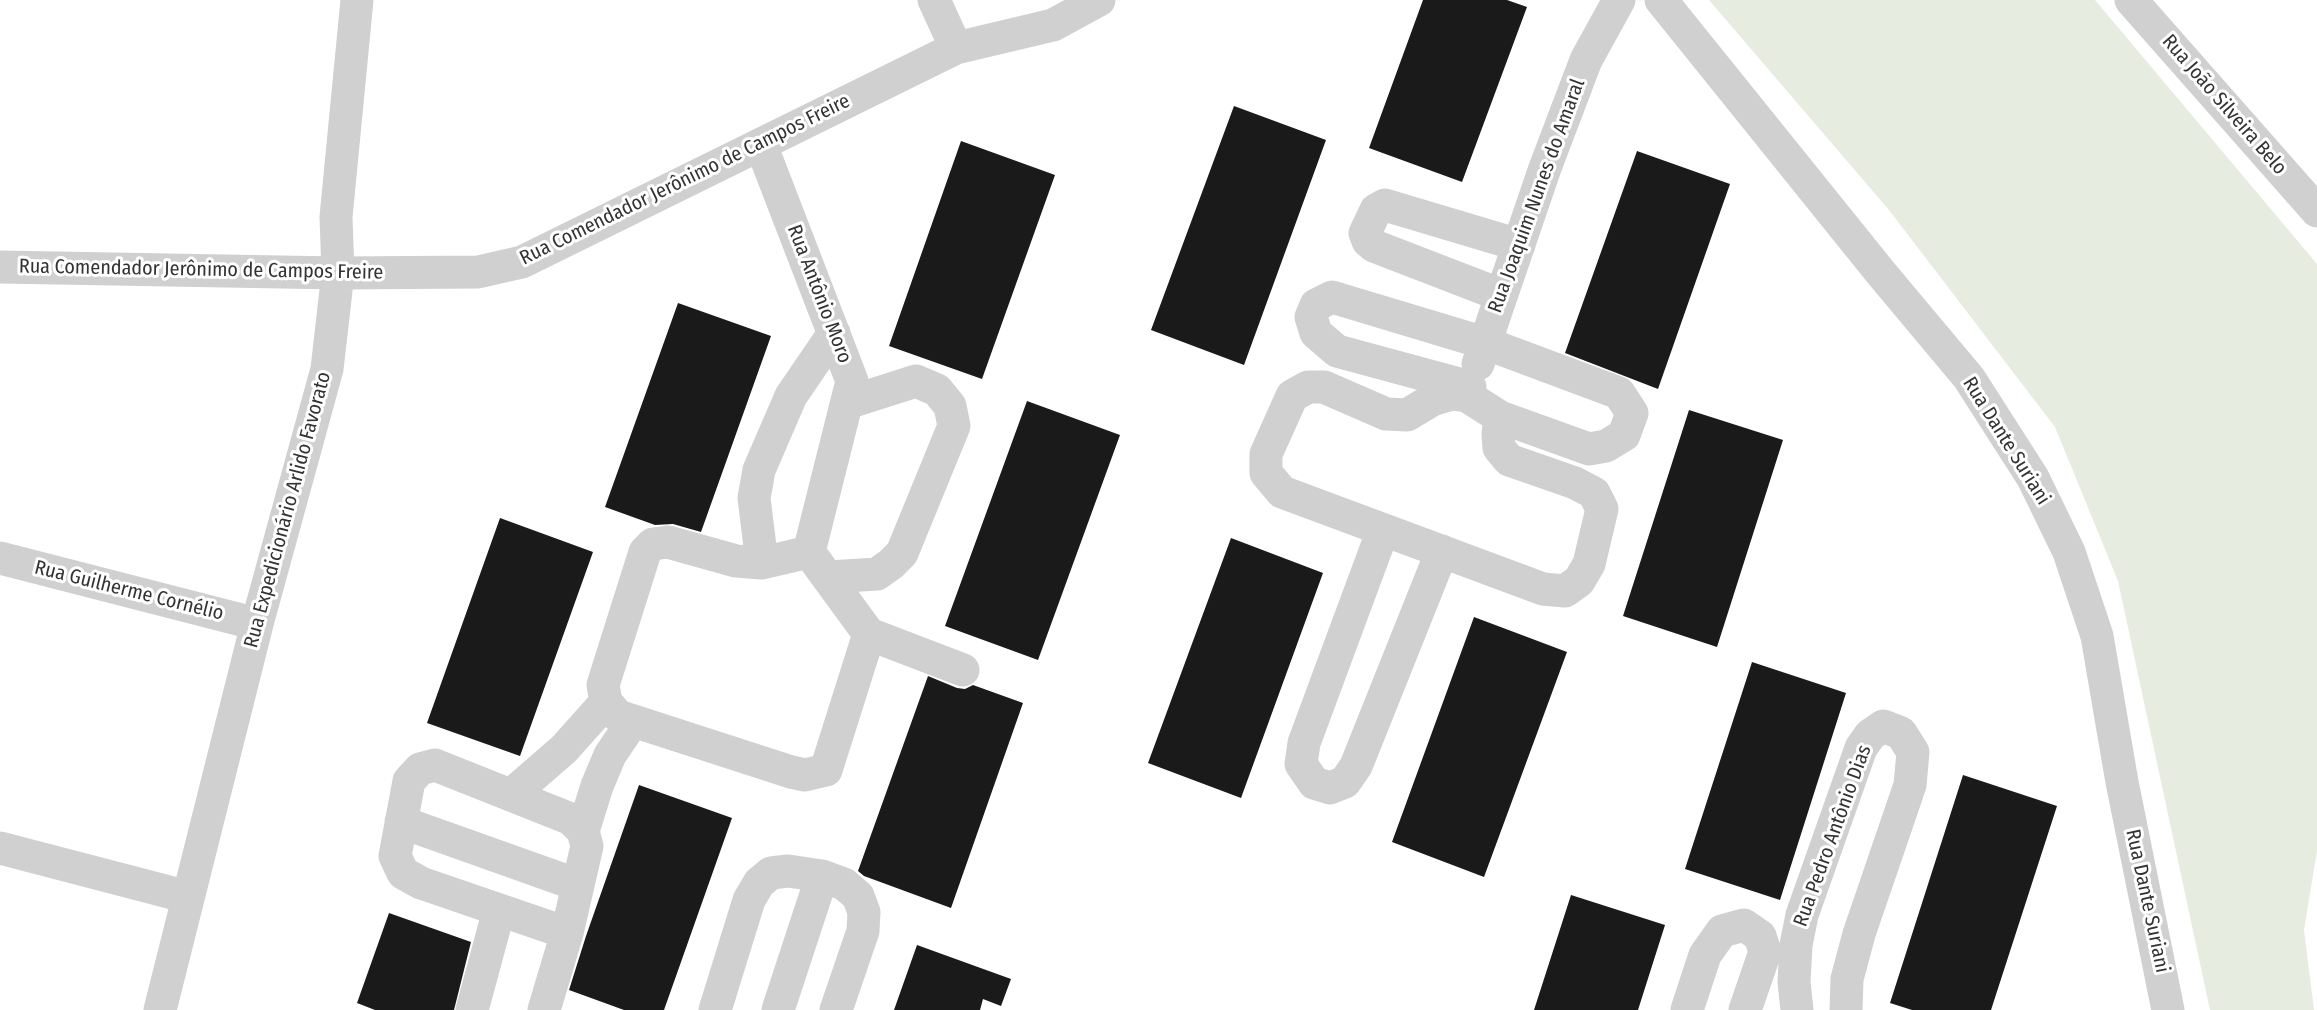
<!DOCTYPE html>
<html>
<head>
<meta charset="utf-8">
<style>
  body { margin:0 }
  canvas { display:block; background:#fff }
</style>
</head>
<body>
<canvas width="2317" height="1010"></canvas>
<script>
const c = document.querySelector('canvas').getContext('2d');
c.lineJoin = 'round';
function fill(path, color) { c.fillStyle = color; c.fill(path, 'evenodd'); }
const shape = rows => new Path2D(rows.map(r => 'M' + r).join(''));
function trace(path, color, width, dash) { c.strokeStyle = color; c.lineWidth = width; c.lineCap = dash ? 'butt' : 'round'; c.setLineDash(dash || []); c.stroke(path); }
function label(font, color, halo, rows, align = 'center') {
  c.font = font + ' "Fira Sans Condensed",sans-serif'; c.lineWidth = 6; c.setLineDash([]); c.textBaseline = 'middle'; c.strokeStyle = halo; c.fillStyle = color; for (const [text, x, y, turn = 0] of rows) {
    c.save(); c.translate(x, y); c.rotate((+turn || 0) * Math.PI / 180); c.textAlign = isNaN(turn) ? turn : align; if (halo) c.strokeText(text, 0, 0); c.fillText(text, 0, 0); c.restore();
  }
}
fill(shape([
  [1709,0,2095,0,2317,264,2317,851,2304,930,2314,1010,2210,1010,2118,581,2055,427,1889,210]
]), '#e6ecdf');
fill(shape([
  [1423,0,1507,0,1527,7,1462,182,1369,148],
  [1234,106,1326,140,1244,365,1151,330],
  [961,141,1055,175,982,379,889,346],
  [1637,151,1730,184,1658,389,1565,353],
  [678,303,771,336,701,532,673,524,655,525,605,507],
  [1027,401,1120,435,1038,660,945,626],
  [1689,410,1783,440,1717,647,1623,616],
  [500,518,593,552,520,756,427,723],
  [1231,538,1323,573,1241,798,1148,763],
  [1474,617,1567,652,1484,877,1392,842],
  [1752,662,1846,693,1780,900,1685,869],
  [928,676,957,688,965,689,973,685,1023,703,951,908,864,876,858,871],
  [1963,775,2057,806,1991,1010,1912,1010,1890,1003],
  [639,785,732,818,664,1010,624,1010,569,990,586,936],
  [1571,895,1665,925,1638,1010,1534,1010],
  [389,913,471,942,454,1010,375,1010,357,1003],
  [917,945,1011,979,1001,1006,983,999,980,1010,894,1010]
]), '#1a1a1a');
trace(shape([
  [934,0,956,48],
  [1661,0,1881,273,1969,378,2033,478,2069,552,2097,636,2122,782,2168,1010],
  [2131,0,2317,211],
  [761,145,852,381,809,552],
  [0,267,338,273,478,272,522,262,956,48,1053,25,1099,0],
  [1501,295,1374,246,1368,241,1365,233,1376,210,1385,205,1519,245],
  [1478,364,1545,168,1586,60,1619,0],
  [1470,387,1337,351,1316,333,1311,317,1316,305,1332,297,1485,343,1619,393,1632,413,1624,435,1606,446,1589,449,1500,417,1467,396,1452,394,1432,400,1407,415,1386,414,1324,387,1308,387,1292,396,1266,454,1266,473,1282,492,1543,589,1565,591,1579,581,1589,564,1602,509,1594,493,1575,483,1509,460,1499,448,1498,434,1500,417],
  [1383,530,1304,743,1301,764,1314,783,1330,788,1345,782,1356,766,1442,551],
  [668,542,736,561,762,563,809,552,869,634,826,770,805,775,791,772,618,716,606,702,603,685,645,552,653,544,668,542],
  [0,558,257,624],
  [762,563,754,498,759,470,791,396,834,333],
  [829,577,877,574,891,564,902,553,954,426,950,406,937,390,916,381,847,403],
  [869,634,963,670],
  [511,795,564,749,606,702],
  [401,822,578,885],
  [583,831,597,786,610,755,633,721],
  [0,848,188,897],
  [160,1010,257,624,327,369,338,273,336,217,357,0],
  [472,1010,499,910],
  [544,1010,567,933,587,846,583,831,571,819,435,765,420,769,409,781,395,856,403,873,421,883,567,933],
  [715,1010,749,900,759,883,771,873,788,871,822,876,844,884,858,896,864,912,863,931,836,1010],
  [778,1010,822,876],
  [1687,1010,1705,955,1722,931,1744,925,1760,936,1765,952,1745,1010],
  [1797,1010,1794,982,1796,945,1802,915,1861,748,1870,735,1883,726,1901,733,1913,752,1910,785,1859,934,1847,979,1846,1010]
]), '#d0d0d0', 33);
label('20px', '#333', '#fff', [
  ["Rua João Silveira Belo",2224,105,49],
  ["Rua Comendador Jerônimo de Campos Freire",685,180,-26],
  ["Rua Joaquim Nunes do Amaral",1537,196,-70],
  ["Rua Comendador Jerônimo de Campos Freire",201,270,1],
  ["Rua Antônio Moro",819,294,69],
  ["Rua Dante Suriani",2006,441,58],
  ["Rua Expedicionário Arlido Favorato",288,510,-75],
  ["Rua Guilherme Cornélio",129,591,14],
  ["Rua Pedro Antônio Dias",1833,836,-70],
  ["Rua Dante Suriani",2147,901,78]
]);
</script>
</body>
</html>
